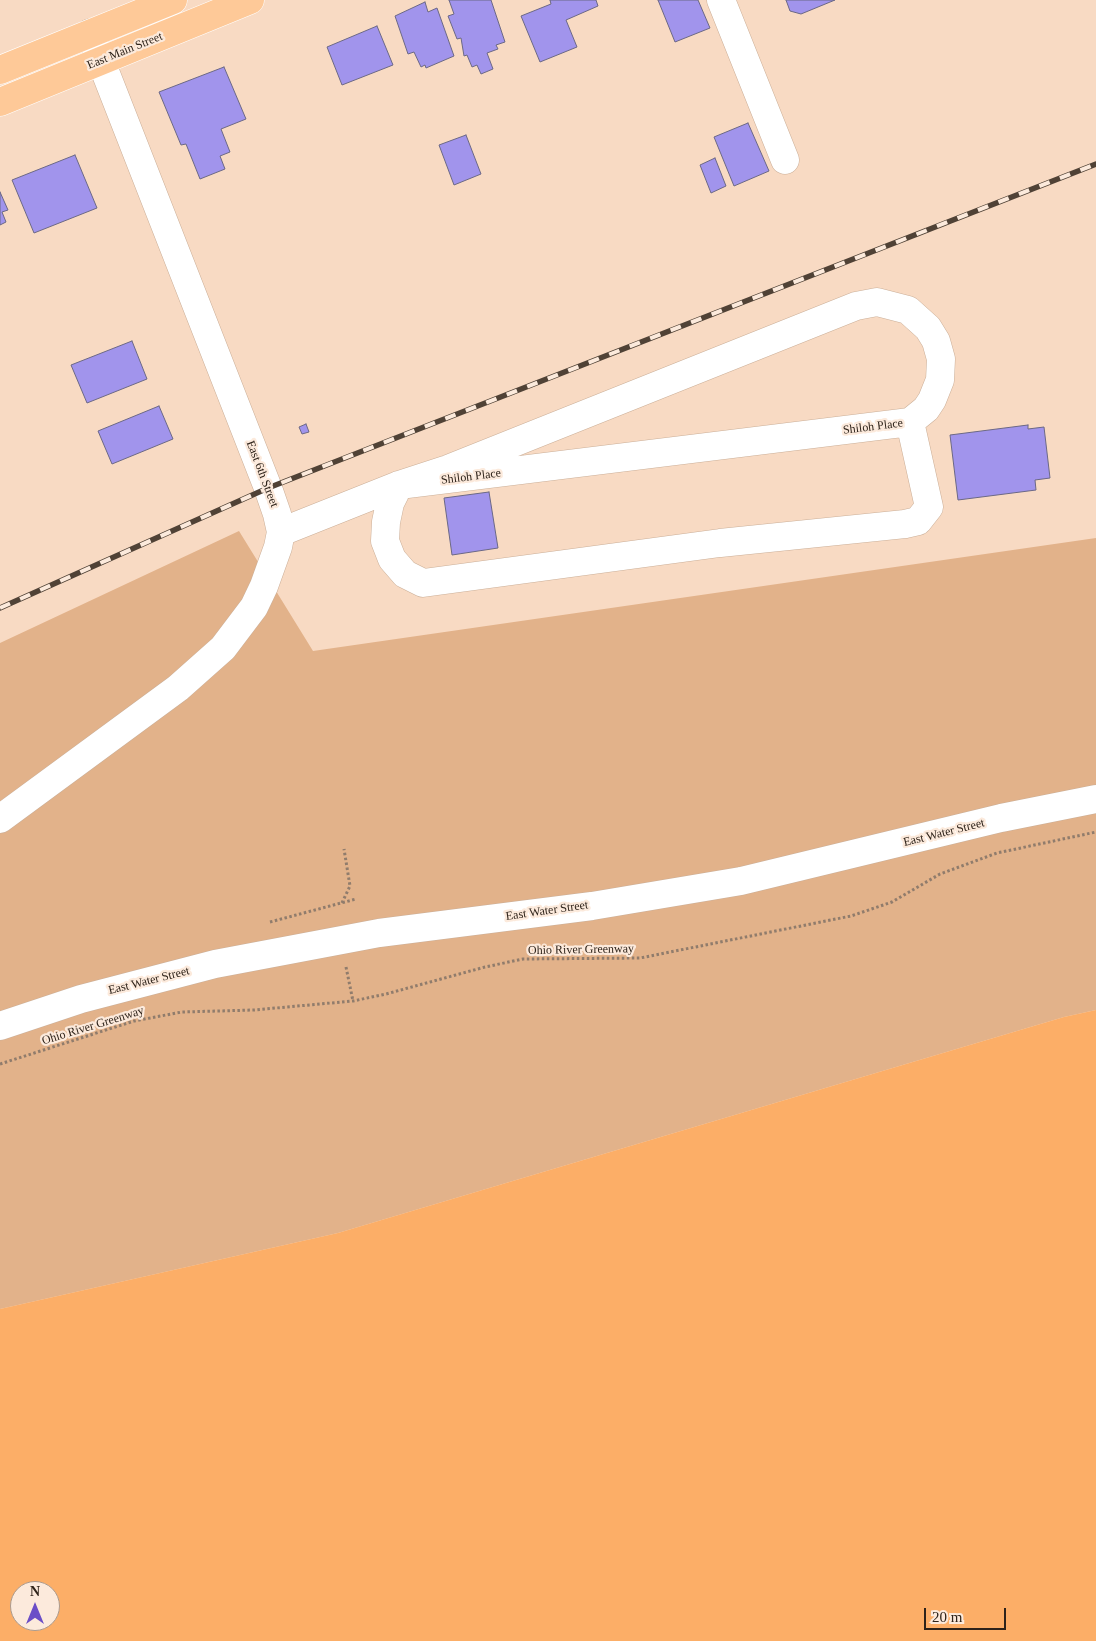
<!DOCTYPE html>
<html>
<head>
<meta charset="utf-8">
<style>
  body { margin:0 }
  #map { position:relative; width:1096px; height:1641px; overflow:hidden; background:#f8dac3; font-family:"Times New Roman",serif }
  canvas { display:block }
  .north { position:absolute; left:10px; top:1581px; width:50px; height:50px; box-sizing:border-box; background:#fceadc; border:1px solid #aa9a8e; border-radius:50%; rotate:0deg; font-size:14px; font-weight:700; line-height:20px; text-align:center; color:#2e231a }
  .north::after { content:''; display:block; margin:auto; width:18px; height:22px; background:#6b4ec7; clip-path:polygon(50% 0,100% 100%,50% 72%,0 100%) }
  .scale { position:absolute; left:924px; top:1608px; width:82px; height:22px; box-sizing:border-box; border:2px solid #2e231a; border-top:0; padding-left:6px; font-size:15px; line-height:18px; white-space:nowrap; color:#2e231a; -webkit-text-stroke:4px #fceadc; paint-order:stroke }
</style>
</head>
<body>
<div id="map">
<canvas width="1096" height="1641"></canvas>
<div class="north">N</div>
<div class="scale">20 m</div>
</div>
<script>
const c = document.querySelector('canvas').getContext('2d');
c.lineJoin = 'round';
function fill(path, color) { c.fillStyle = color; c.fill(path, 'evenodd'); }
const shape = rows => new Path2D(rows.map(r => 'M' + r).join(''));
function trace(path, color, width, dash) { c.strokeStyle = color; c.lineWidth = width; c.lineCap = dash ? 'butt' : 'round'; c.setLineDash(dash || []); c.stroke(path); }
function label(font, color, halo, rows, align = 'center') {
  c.font = font + ' "Times New Roman",serif'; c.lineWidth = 4.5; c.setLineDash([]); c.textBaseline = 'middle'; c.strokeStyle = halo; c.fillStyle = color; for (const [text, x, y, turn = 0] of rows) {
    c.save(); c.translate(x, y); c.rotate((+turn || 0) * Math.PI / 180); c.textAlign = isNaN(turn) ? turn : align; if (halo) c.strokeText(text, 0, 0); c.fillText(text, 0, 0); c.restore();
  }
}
fill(shape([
  [239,531,313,651,1096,538,1096,1010,1064,1017,338,1233,0,1309,0,643]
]), '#e2b28a');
fill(shape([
  [1096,1010,1096,1641,0,1641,0,1309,338,1233,1064,1017],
  [20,1591,50,1591,50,1621,20,1621]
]), '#fcae67');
const building = shape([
  [449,0,491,0,505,42,496,45,498,49,487,53,493,69,481,74,477,65,472,67,467,55,464,56,461,38,457,39,448,16,454,14,449,0],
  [550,0,596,0,598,6,566,20,577,47,540,62,521,16,551,4,550,0],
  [658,0,698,0,710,28,675,42,658,0],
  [786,0,835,0,801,14,790,11,786,0],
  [425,2,428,12,437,8,454,56,426,68,425,65,421,67,414,52,408,54,395,16,425,2],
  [377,26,393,65,342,85,327,47,377,26],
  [224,67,246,119,221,129,230,152,220,156,225,169,200,179,186,144,181,145,159,92,224,67],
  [748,123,769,171,734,186,714,137,748,123],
  [466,135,481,174,454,185,439,145,466,135],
  [75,155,97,208,34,233,12,180,75,155],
  [715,158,726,186,711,193,700,165,715,158],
  [0,192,8,210,2,212,6,222,0,225,0,192],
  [132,341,147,379,87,403,71,365,132,341],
  [159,406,173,439,112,464,98,431,159,406],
  [306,424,309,432,302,434,299,427,306,424],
  [1028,425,1028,429,1044,427,1050,478,1035,480,1036,490,958,500,950,435,1028,425],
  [489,492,498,548,452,555,444,498,489,492]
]);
fill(building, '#a194ec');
trace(building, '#6b6885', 1);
const minor = shape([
  [721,0,785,160],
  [281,532,399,485,448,469,856,306,877,302,908,310,928,328,936,341,941,359,940,380,932,400,926,409,910,422,399,485,390,503,386,522,385,541,392,559,405,574,423,583,720,543,905,524,918,521,929,507,910,422],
  [0,819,178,688,223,648,254,607,264,586,278,547,281,532,277,514,268,488,90,33],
  [0,1026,81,999,215,964,379,933,592,906,741,881,1001,818,1096,799]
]);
const major = shape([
  [0,70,173,0],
  [0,102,250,0]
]);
trace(minor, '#cbaf98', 29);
trace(major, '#fff', 29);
trace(shape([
  [342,903,350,886,344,849],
  [270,922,356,899],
  [346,967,353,1001],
  [0,1064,134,1021,182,1012,254,1010,353,1001,386,994,485,967,523,959,640,958,851,916,892,902,940,874,997,853,1096,832]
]), '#907c6c', 3, [2.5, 2.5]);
trace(minor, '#fff', 28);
trace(major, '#fec998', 28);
const rail = shape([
  [0,608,268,488,1096,164]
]);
trace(rail, '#504236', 5.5);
trace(rail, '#fceadc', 4, [11]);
label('12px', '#2e231a', '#fceadc', [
  ["East Main Street",125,51,-22],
  ["Shiloh Place",873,427,-7],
  ["East 6th Street",262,474,69],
  ["Shiloh Place",471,477,-7],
  ["East Water Street",944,833,-14],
  ["East Water Street",547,911,-8],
  ["Ohio River Greenway",581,950,-1],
  ["East Water Street",149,981,-14],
  ["Ohio River Greenway",93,1026,-17]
]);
</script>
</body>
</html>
